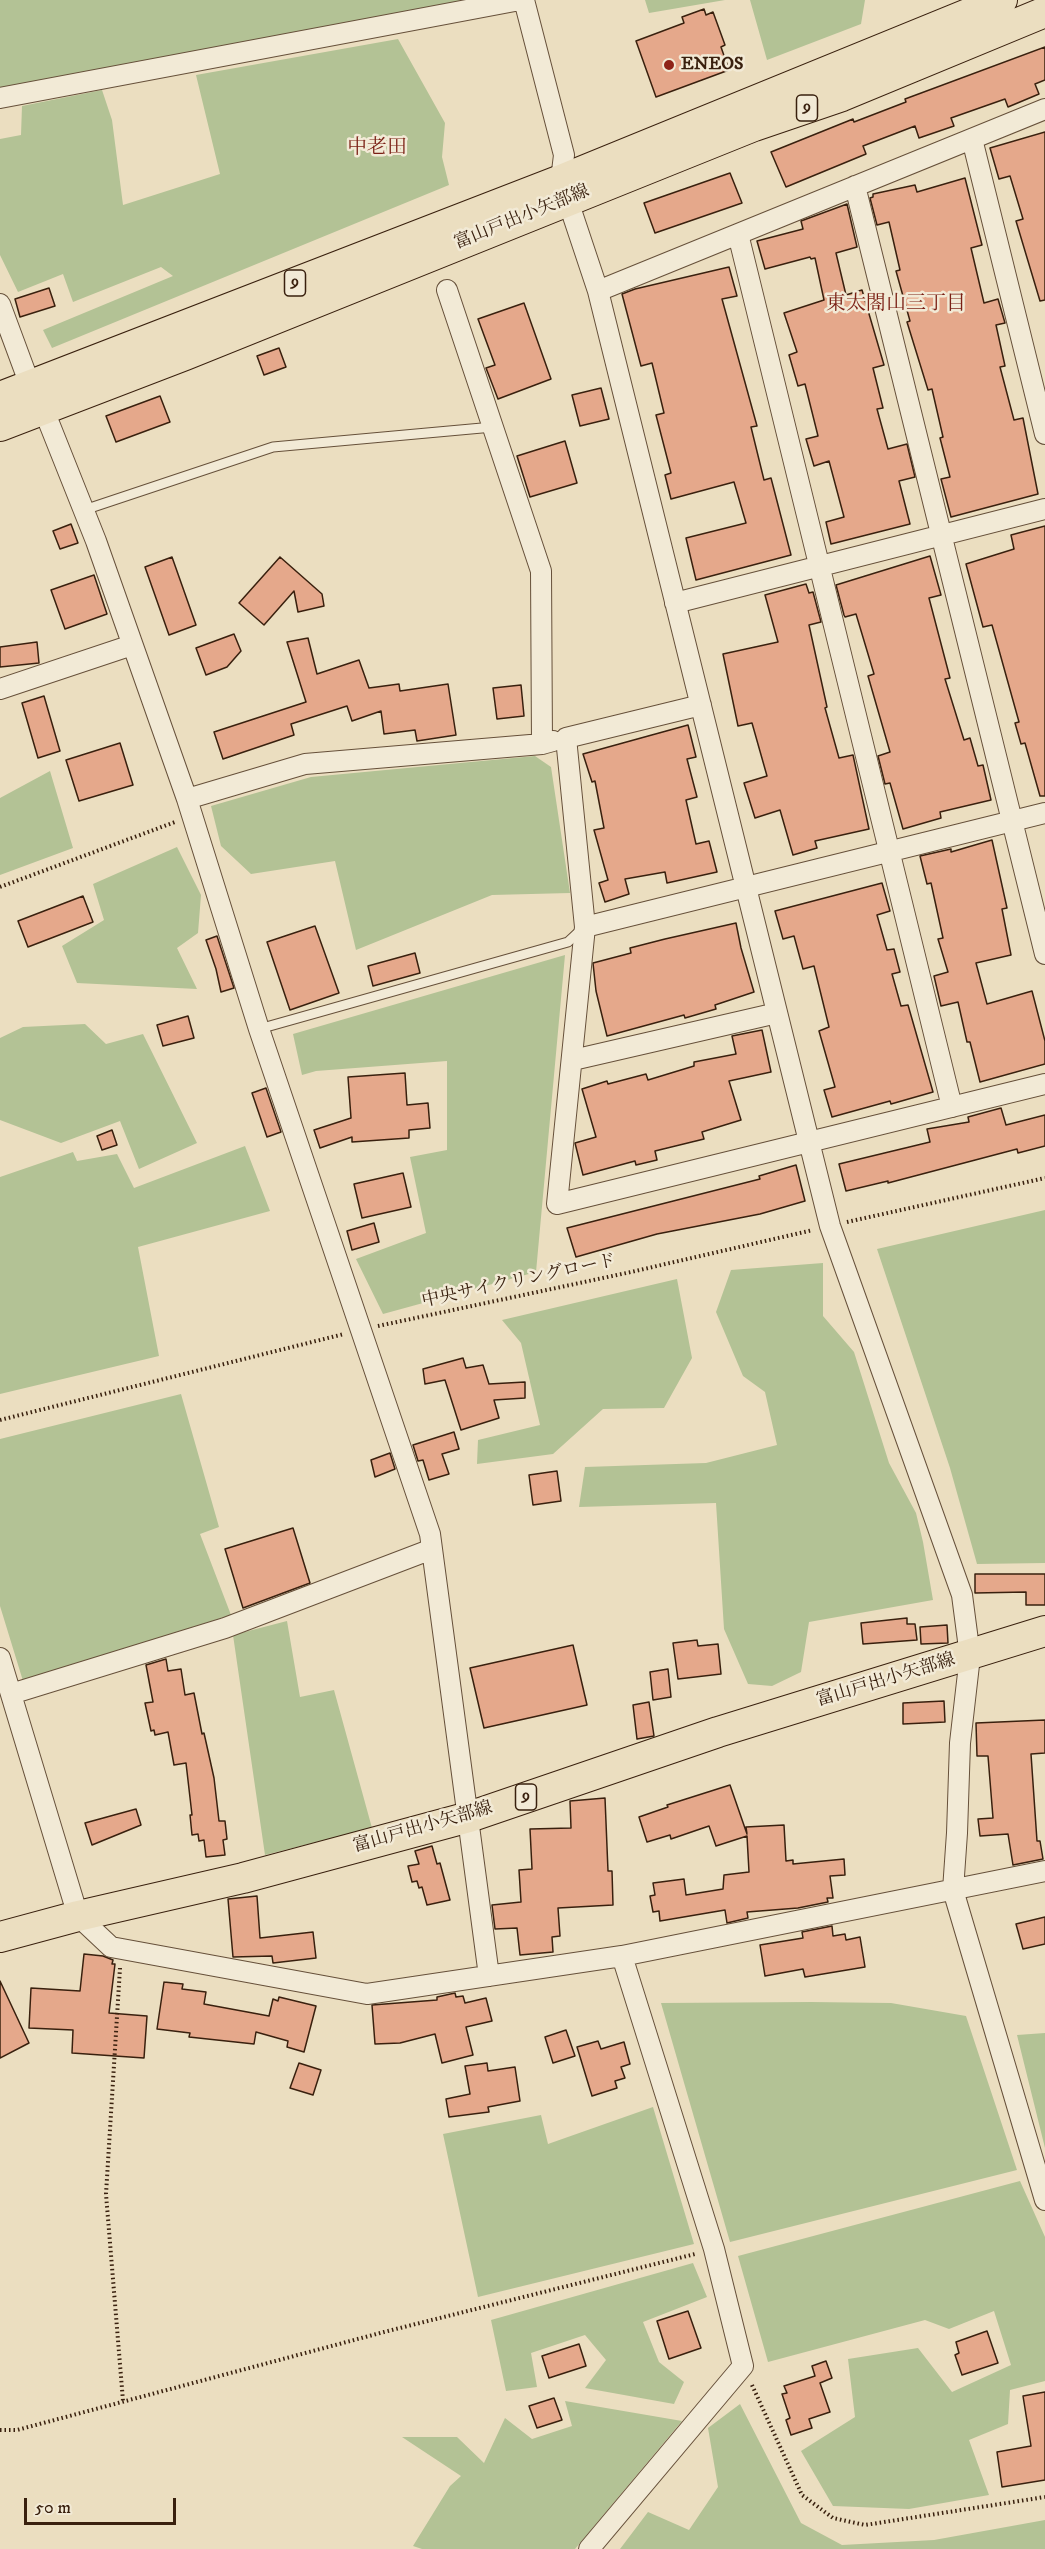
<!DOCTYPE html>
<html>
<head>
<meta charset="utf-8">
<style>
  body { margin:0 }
  #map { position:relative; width:1045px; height:2549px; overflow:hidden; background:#ebdec0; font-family:"IM FELL DW Pica",serif }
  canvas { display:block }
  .scale { position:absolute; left:24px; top:2498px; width:152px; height:27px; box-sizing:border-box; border:3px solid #39200e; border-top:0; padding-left:8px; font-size:18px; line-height:21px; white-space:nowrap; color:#39200e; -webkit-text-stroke:4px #f2ead6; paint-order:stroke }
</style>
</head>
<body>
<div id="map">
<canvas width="1045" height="2549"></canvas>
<div class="scale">50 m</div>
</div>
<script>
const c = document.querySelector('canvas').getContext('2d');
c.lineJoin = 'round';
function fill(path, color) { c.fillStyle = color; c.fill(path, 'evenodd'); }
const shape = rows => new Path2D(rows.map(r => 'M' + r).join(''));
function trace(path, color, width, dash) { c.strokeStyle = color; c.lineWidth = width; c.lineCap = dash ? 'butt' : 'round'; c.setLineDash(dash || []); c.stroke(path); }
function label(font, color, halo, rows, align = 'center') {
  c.font = font + ' "IM FELL DW Pica","Noto Serif JP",serif'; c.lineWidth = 5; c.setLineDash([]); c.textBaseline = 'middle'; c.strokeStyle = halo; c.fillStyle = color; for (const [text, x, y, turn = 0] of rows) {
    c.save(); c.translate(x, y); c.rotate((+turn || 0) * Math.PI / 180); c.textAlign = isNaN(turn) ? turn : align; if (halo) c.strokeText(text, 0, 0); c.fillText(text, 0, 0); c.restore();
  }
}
fill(shape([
  [0,0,475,0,0,89],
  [645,0,725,0,649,13],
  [750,0,865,0,861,24,767,60],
  [398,39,445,123,442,157,449,185,52,348,43,330,173,276,161,267,73,302,63,274,18,292,0,255,0,139,21,135,22,106,102,90,112,120,123,205,220,174,196,75],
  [535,756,551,767,570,893,492,895,356,950,335,861,251,874,221,846,211,806,311,777],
  [50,771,73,848,0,875,0,798],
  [177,847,201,895,198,933,177,948,197,989,77,983,62,946,104,920,93,884],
  [565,955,536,1272,383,1314,356,1259,426,1233,410,1157,447,1150,447,1061,316,1071,302,1075,293,1034],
  [85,1024,106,1044,143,1034,197,1143,139,1169,120,1121,61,1143,0,1120,0,1038,23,1027],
  [245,1146,270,1211,138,1247,159,1356,0,1394,0,1177,73,1152,77,1161,117,1154,134,1188],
  [1045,1210,1045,1563,977,1564,950,1468,877,1249],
  [823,1263,823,1316,854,1352,889,1463,916,1513,923,1542,933,1600,809,1622,801,1672,772,1686,748,1684,724,1629,716,1503,579,1507,585,1467,706,1463,777,1445,765,1392,743,1376,716,1312,731,1270],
  [677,1279,692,1358,664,1408,603,1409,553,1454,477,1464,478,1440,540,1425,521,1343,502,1320],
  [181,1394,219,1527,200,1534,231,1615,23,1681,0,1606,0,1439],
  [287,1621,300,1697,334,1690,372,1828,265,1855,233,1635],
  [811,2002,891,2003,966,2016,1017,2170,730,2242,661,2003],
  [1045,2033,1045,2148,1017,2035],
  [653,2107,694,2244,478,2297,443,2134,541,2115,548,2144],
  [1020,2181,1045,2237,1045,2381,1010,2390,1008,2424,969,2440,989,2495,909,2509,833,2506,801,2451,855,2417,848,2359,918,2348,952,2392,1011,2365,994,2311,949,2329,925,2320,768,2362,738,2256],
  [693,2263,707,2297,643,2322,659,2362,684,2382,674,2404,585,2388,606,2360,585,2335,531,2353,537,2387,506,2391,491,2320],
  [565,2401,682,2421,575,2549,422,2549,413,2546,450,2486,461,2476,402,2437,457,2437,484,2463,505,2418,532,2439,572,2426],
  [740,2404,801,2523,842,2545,934,2540,1045,2520,1045,2549,620,2549,648,2512,689,2530,718,2487,708,2428]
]), '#b3c295');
const building = shape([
  [704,9,706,15,713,12,725,45,721,47,729,70,656,97,636,41,684,23,682,17,704,9],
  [1045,47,1045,80,1035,84,1039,94,1008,107,1005,99,951,118,954,126,919,138,915,126,863,146,866,154,786,187,771,152,853,119,854,122,906,102,905,99,1045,47],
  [1045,132,1045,300,1040,301,1016,221,1023,219,1010,176,999,179,990,148,1045,132],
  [730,173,742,203,655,233,644,203,730,173],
  [965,178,982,245,971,248,984,303,998,299,1005,323,996,325,1005,366,1000,367,1014,420,1023,418,1038,494,951,517,941,479,950,477,940,438,943,437,932,389,928,390,907,322,910,321,896,271,900,270,889,222,877,225,870,198,873,197,873,194,915,185,917,192,965,178],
  [847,204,857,247,836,253,846,295,862,290,884,365,873,368,883,408,877,409,888,449,907,444,915,477,899,481,910,524,831,544,826,522,844,517,829,461,814,466,806,439,818,436,805,384,798,386,789,355,797,352,784,313,824,300,815,258,811,259,810,257,765,269,757,241,803,229,801,221,847,204],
  [729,267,737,296,722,299,757,426,751,427,764,480,771,478,791,555,696,580,686,538,746,523,734,482,671,499,665,475,671,473,656,415,664,413,652,363,641,366,622,294,635,289,729,267],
  [49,288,55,306,20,317,15,299,49,288],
  [524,303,551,379,498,399,486,368,495,365,478,319,524,303],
  [279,348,286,367,264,375,257,356,279,348],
  [601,388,609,419,580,426,572,395,601,388],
  [160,396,170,422,116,442,106,416,160,396],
  [565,441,577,483,530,497,517,456,565,441],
  [71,524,78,543,60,549,53,531,71,524],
  [1045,526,1045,796,1040,796,1025,743,1021,744,1015,723,1019,722,992,625,983,627,966,564,1014,549,1011,535,1045,526],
  [930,556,941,595,929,598,950,678,945,679,964,740,970,738,978,766,983,765,991,800,940,812,941,818,903,829,890,783,885,784,878,756,890,752,868,676,874,674,856,614,845,617,844,615,836,585,930,556],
  [172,557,196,625,169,635,145,567,172,557],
  [280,557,322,594,324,606,298,612,294,591,264,625,239,603,280,557],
  [94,575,107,614,65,629,51,590,94,575],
  [806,584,809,593,813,592,821,622,809,625,827,707,825,708,839,758,853,755,869,829,815,841,817,848,793,855,780,810,755,818,744,783,767,776,752,723,738,726,723,654,778,642,765,595,806,584],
  [234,634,241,651,227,667,206,675,196,648,234,634],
  [308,638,317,674,359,660,369,688,399,684,400,691,448,684,456,735,417,741,415,730,384,734,381,711,352,721,347,706,291,724,294,735,223,759,214,732,306,702,287,642,308,638],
  [37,642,39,663,0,667,0,647,37,642],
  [521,685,524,716,497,719,493,688,521,685],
  [44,696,60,751,38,758,22,703,44,696],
  [688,725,696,757,687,759,697,797,686,800,696,844,709,841,717,872,667,883,665,872,625,879,629,894,605,902,599,883,608,880,594,830,604,828,595,781,592,782,583,754,688,725],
  [120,743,133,785,79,801,66,760,120,743],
  [992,840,1007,908,1002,909,1011,955,976,963,987,1004,1032,991,1045,1041,1045,1064,980,1082,970,1042,967,1042,958,1002,941,1006,934,976,948,972,938,939,943,938,931,883,927,884,920,856,951,849,951,852,992,840],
  [882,883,890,911,877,915,887,950,894,949,900,972,892,974,901,1006,908,1005,933,1092,891,1104,890,1101,832,1117,824,1090,835,1087,819,1031,829,1027,814,966,803,969,794,936,783,939,775,911,882,883],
  [83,896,93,922,28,947,18,921,83,896],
  [736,923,741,948,754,992,715,1005,716,1009,685,1018,684,1015,607,1036,596,991,593,963,631,953,630,948,665,939,736,923],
  [315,926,339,993,290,1010,267,942,315,926],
  [217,936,234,988,221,992,216,969,206,940,217,936],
  [415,953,420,973,373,986,368,966,415,953],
  [188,1016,194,1038,163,1046,157,1025,188,1016],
  [762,1030,771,1072,729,1081,741,1120,702,1132,704,1139,655,1151,657,1160,636,1165,635,1161,583,1175,575,1143,596,1137,582,1089,607,1081,608,1084,646,1074,648,1080,694,1066,694,1062,736,1054,732,1036,762,1030],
  [405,1073,407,1105,428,1103,430,1128,409,1130,409,1138,352,1142,352,1137,320,1148,314,1130,351,1118,348,1077,405,1073],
  [266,1088,281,1132,267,1137,252,1093,266,1088],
  [1001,1108,1006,1125,1045,1115,1045,1146,1018,1153,1017,1149,888,1183,888,1181,846,1191,839,1164,930,1142,927,1129,969,1122,968,1117,1001,1108],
  [112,1130,117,1145,102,1150,97,1136,112,1130],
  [796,1165,805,1201,760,1214,657,1234,576,1257,567,1228,760,1179,759,1176,796,1165],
  [403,1173,411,1207,362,1218,354,1184,403,1173],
  [374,1223,379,1242,352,1250,347,1231,374,1223],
  [463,1358,466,1368,483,1365,489,1384,525,1382,525,1398,494,1400,499,1418,461,1430,445,1380,425,1384,423,1369,463,1358],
  [454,1432,459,1449,442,1454,449,1474,429,1480,423,1460,418,1461,413,1445,454,1432],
  [390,1453,395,1469,375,1477,371,1460,390,1453],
  [557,1471,561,1501,533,1505,529,1475,557,1471],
  [293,1528,310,1583,243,1608,225,1549,293,1528],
  [975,1574,1045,1574,1045,1605,1026,1605,1026,1592,975,1593,975,1574],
  [907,1618,907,1624,915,1624,917,1640,863,1644,861,1623,907,1618],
  [947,1625,948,1643,921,1644,920,1627,947,1625],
  [697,1640,698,1646,718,1644,721,1674,678,1679,673,1643,697,1640],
  [573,1645,587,1705,484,1728,470,1668,573,1645],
  [166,1659,168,1671,181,1669,185,1695,194,1693,202,1734,204,1733,214,1778,219,1821,225,1821,227,1839,223,1840,225,1855,206,1857,204,1840,199,1841,198,1834,192,1835,190,1815,192,1815,186,1763,174,1765,168,1732,155,1735,154,1730,151,1731,145,1703,153,1702,146,1665,166,1659],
  [668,1669,671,1697,653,1700,650,1672,668,1669],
  [944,1701,945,1722,903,1724,903,1703,944,1701],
  [649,1702,654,1736,637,1739,633,1705,649,1702],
  [1045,1720,1045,1753,1031,1754,1037,1841,1040,1841,1043,1859,1013,1865,1008,1834,980,1836,978,1819,993,1818,988,1756,977,1756,976,1723,1045,1720],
  [730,1785,747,1834,746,1827,784,1825,786,1861,793,1860,793,1864,844,1859,845,1875,830,1876,833,1898,827,1898,828,1902,798,1908,747,1912,748,1918,727,1923,725,1910,660,1921,659,1911,653,1912,650,1896,655,1895,653,1883,684,1879,686,1895,723,1889,724,1875,749,1872,747,1836,716,1846,709,1826,671,1839,670,1835,647,1842,639,1817,668,1807,667,1805,730,1785],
  [605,1798,608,1871,612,1871,613,1905,558,1908,560,1936,552,1937,553,1952,520,1955,517,1928,495,1929,492,1905,521,1902,519,1870,532,1869,530,1829,571,1828,570,1801,605,1798],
  [136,1809,141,1825,92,1845,85,1823,136,1809],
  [432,1846,437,1864,440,1863,450,1900,427,1905,422,1887,419,1888,417,1881,412,1882,408,1866,419,1864,415,1851,432,1846],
  [257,1896,260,1938,313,1932,316,1958,273,1963,272,1956,233,1957,228,1899,257,1896],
  [1045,1917,1045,1944,1023,1949,1016,1924,1045,1917],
  [832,1926,833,1936,845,1934,846,1940,860,1937,865,1967,805,1977,803,1969,765,1976,760,1945,803,1938,802,1932,832,1926],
  [84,1954,103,1956,113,1960,112,1964,115,1964,109,2013,147,2016,144,2058,72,2053,73,2030,29,2028,31,1988,80,1991,84,1954],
  [0,1981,29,2043,0,2058,0,1981],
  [164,1982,183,1984,182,1989,206,1992,204,2004,269,2016,273,1999,278,2001,279,1997,316,2006,304,2052,287,2047,288,2041,256,2032,254,2044,189,2037,190,2033,157,2029,164,1982],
  [455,1993,456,1997,463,1996,465,2003,486,1998,492,2021,466,2027,473,2055,442,2063,435,2034,400,2043,375,2044,372,2005,437,2000,437,1997,455,1993],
  [566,2030,575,2056,553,2063,545,2037,566,2030],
  [598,2041,601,2049,624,2042,630,2064,621,2067,625,2078,615,2081,617,2088,592,2096,577,2047,598,2041],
  [299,2063,321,2070,313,2095,290,2088,299,2063],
  [487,2063,488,2071,515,2067,520,2101,488,2107,489,2112,449,2117,446,2099,470,2094,465,2066,487,2063],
  [688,2311,701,2348,669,2359,657,2321,688,2311],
  [987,2331,998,2363,962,2375,955,2355,959,2353,956,2342,987,2331],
  [579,2344,586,2366,549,2378,542,2356,579,2344],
  [826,2361,832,2378,820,2383,830,2412,809,2419,812,2428,791,2435,786,2420,790,2418,782,2394,787,2393,784,2386,815,2376,812,2366,826,2361],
  [1045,2392,1045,2480,1002,2487,997,2452,1031,2446,1023,2396,1045,2392],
  [554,2398,562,2420,537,2428,529,2406,554,2398]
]);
fill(building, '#e5a88b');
trace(building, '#39200e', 1.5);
const lane = shape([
  [84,510,273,447,493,427],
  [259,1029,568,942,583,928]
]);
const street = shape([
  [524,0,564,155,561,180,598,291,830,1226,962,1595,970,1656,960,1743,957,1833,953,1890,1045,2200],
  [0,98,520,0],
  [972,139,1045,434],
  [855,186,1045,954],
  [738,234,952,1107],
  [447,290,541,571,542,744],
  [598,291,1045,109],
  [0,304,30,385,43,408,96,541,187,799,259,1029,430,1534,489,1976],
  [675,603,1045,509],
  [0,689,132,645],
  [701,705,566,738,585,927,557,1204,1045,1084],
  [187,799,305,764,542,744,553,741],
  [585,927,1045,813],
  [573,1060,777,1013],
  [0,1658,78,1916,111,1947,367,1994,622,1956,1045,1871],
  [11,1694,225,1628,432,1549],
  [589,2549,743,2366,714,2249,622,1956]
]);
const primary = shape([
  [0,397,561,180,1002,0],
  [0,426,185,355,754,126,842,96,1045,12],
  [0,1937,78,1916,243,1878,469,1817,718,1732,1045,1631]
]);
trace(lane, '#66503a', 11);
trace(street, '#66503a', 22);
trace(primary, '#39200e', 32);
trace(shape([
  [0,887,175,822],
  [847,1222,1045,1178],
  [378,1326,631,1272,813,1230],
  [0,1420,344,1334],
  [120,1968,106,2194,123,2401],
  [752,2385,802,2495,833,2518,865,2525,1045,2497],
  [0,2430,17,2430,384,2332,695,2254]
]), '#39200e', 4, [1.5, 3]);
trace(lane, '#f2ead6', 9);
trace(street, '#f2ead6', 20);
trace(primary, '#ebdec0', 30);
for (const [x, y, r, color] of [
  [669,65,6,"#8f2418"]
]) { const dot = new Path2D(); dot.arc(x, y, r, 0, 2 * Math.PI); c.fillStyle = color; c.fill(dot); trace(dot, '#f2ead6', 2); }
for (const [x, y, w] of [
  [807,108,21],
  [295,283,21],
  [526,1797,21]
]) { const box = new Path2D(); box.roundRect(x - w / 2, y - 13, w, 26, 4.5); c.fillStyle = '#f2ead6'; c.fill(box); trace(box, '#39200e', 1.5); }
label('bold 16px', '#39200e', null, [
  ["9",807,108],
  ["9",295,283],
  ["9",526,1797]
]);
label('bold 18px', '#39200e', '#f2ead6', [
  ["ENEOS",681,65]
], 'left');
label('18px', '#39200e', '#f2ead6', [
  ["富山戸出小矢部線",522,218,-22],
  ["中央サイクリングロード",519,1282,-12],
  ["富山戸出小矢部線",886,1681,-17],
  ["富山戸出小矢部線",423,1828,-16]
]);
label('20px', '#7a1f14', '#f2ead6', [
  ["中老田",377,149],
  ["東太閤山三丁目",896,305]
]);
</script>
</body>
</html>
